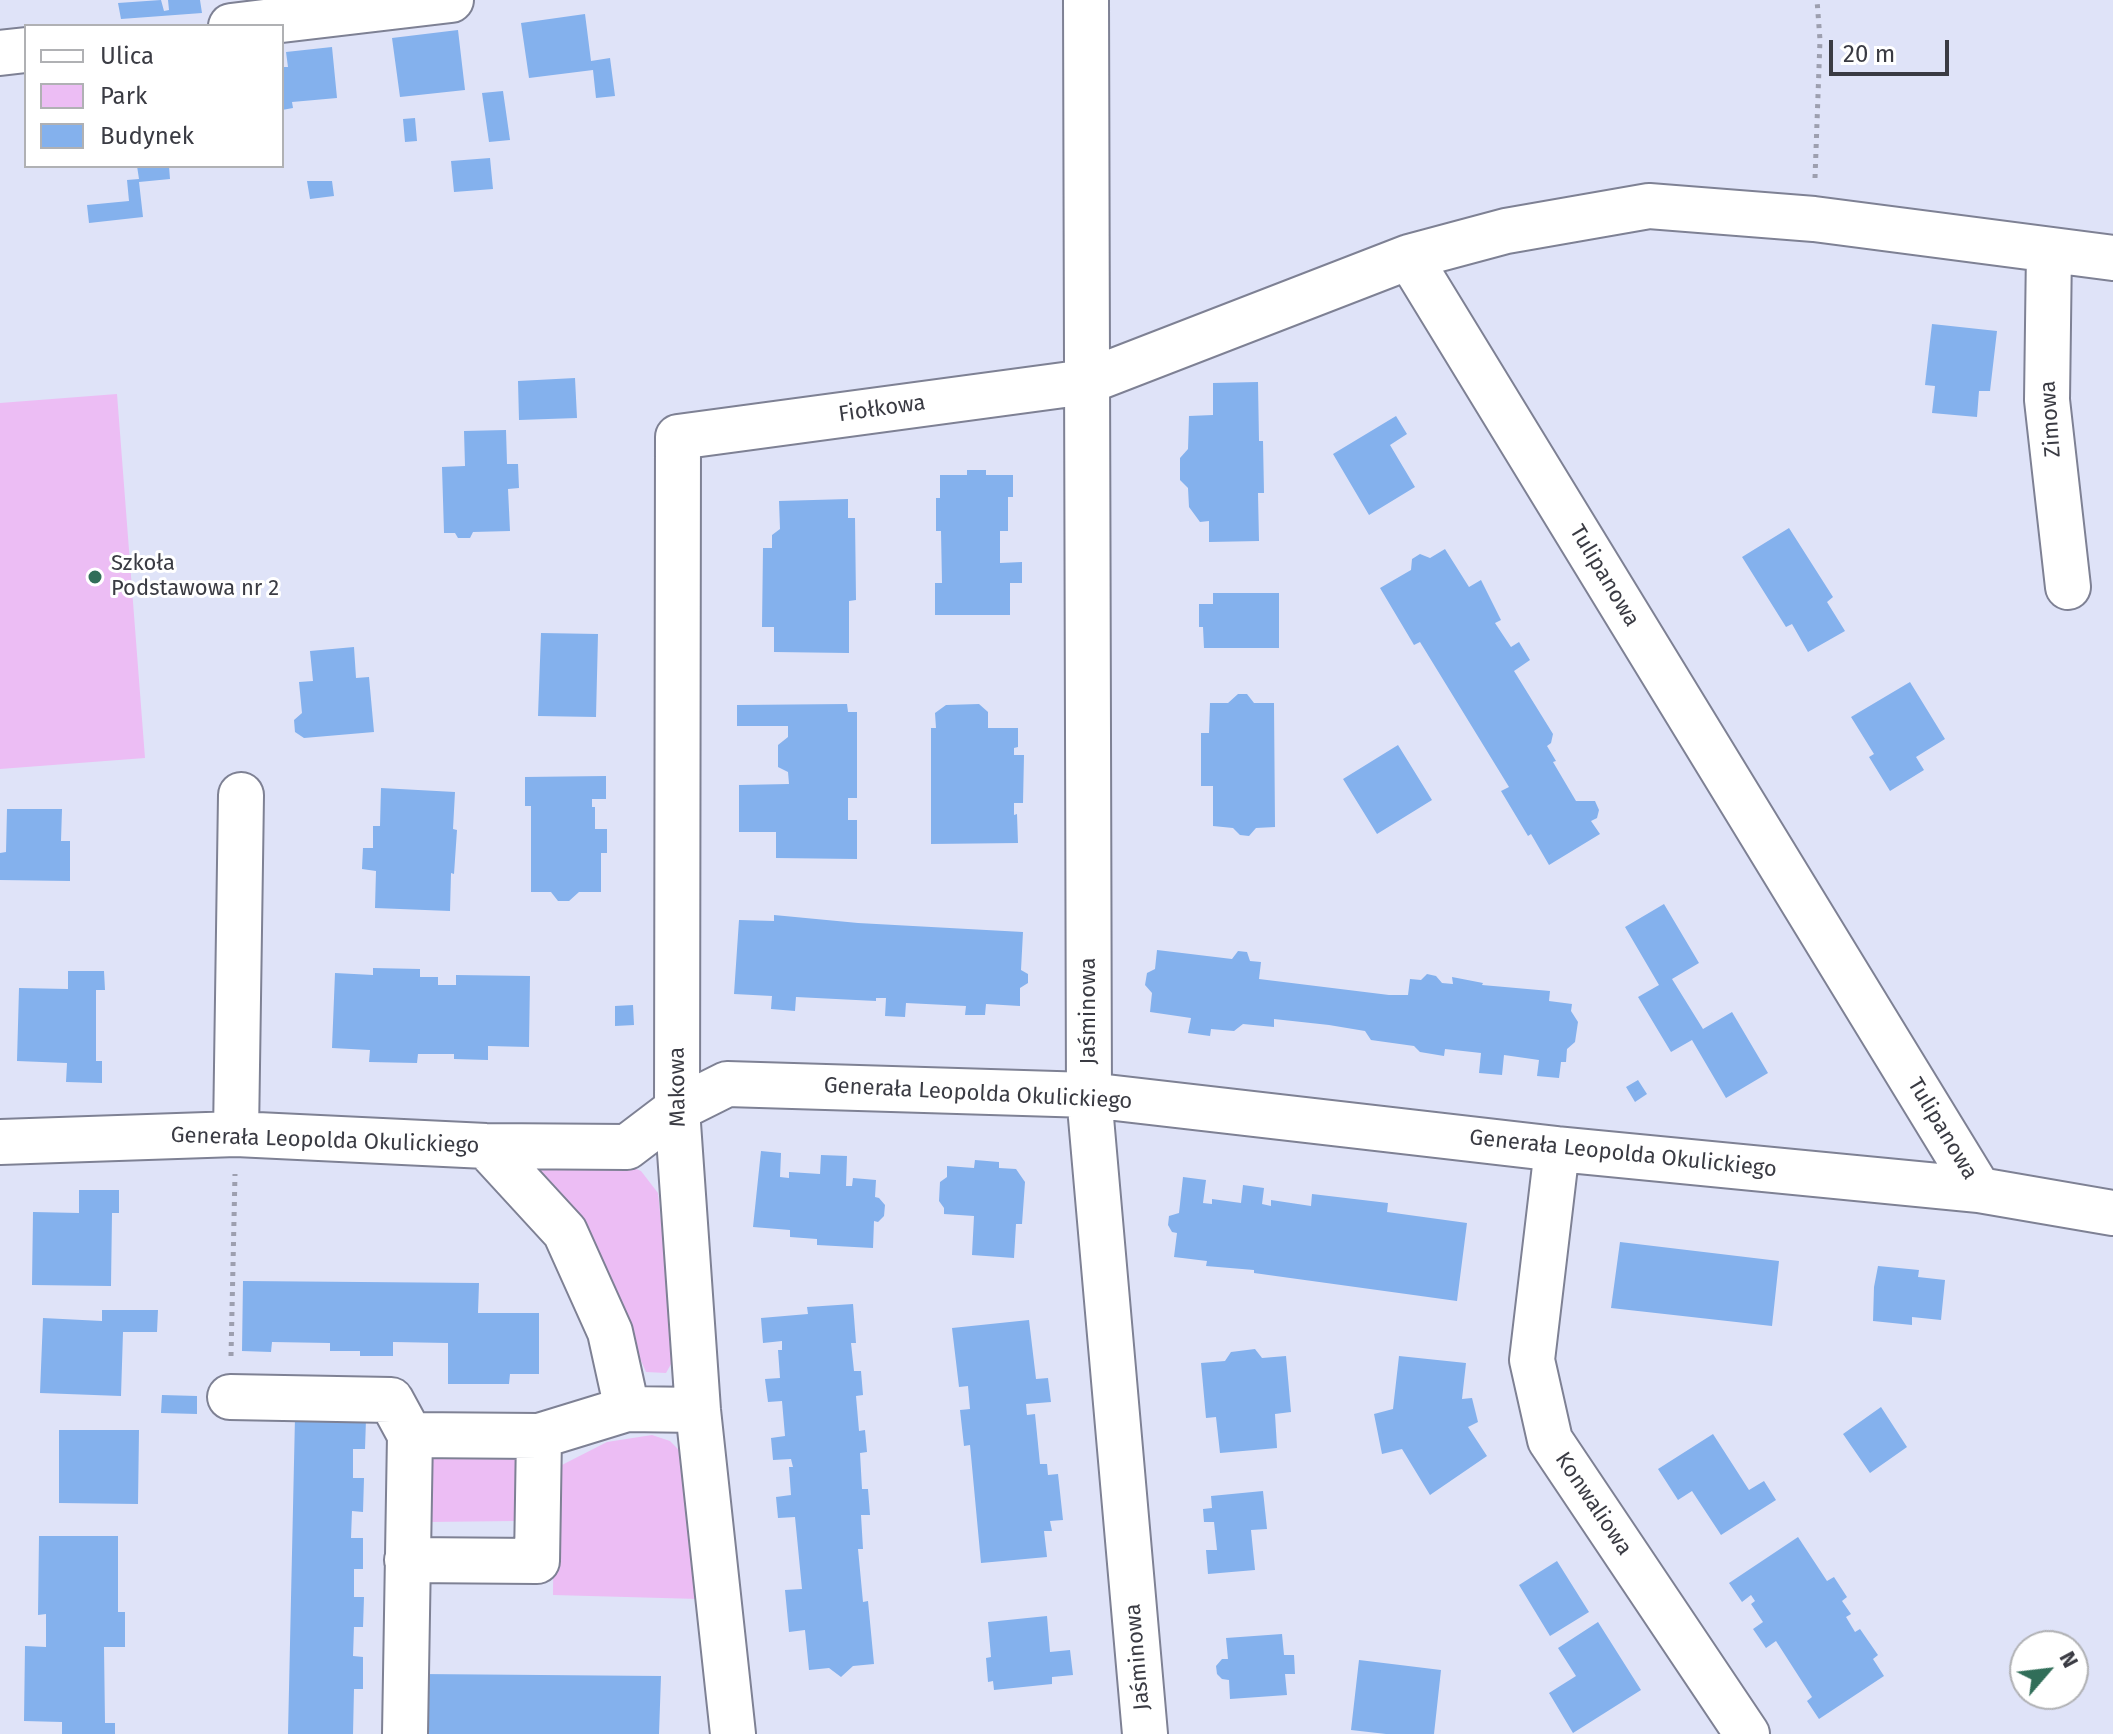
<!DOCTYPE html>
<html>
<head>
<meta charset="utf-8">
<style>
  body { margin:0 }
  #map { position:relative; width:2113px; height:1734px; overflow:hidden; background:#dfe3f8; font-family:"Fira Sans",sans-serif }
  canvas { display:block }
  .legend { position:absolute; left:24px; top:24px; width:260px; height:144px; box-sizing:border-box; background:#fff; border:2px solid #b0b1b4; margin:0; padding:10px 14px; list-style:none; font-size:24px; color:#3a3b43 }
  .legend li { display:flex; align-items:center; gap:16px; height:40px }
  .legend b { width:40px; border:2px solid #b0b1b4 }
  .north { position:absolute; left:2009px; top:1630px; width:80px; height:80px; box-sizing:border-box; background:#fff; border:2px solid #b0b1b4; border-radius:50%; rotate:62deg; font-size:22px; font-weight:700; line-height:32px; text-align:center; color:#3a3b43 }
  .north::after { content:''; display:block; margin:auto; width:28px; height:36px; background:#316e59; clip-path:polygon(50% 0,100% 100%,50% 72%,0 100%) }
  .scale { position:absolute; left:1829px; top:40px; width:120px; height:36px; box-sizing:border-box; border:4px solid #3a3b43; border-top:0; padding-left:10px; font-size:24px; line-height:28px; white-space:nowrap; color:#3a3b43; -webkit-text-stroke:6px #fff; paint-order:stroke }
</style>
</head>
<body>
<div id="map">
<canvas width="2113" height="1734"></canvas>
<ul class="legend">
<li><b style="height:10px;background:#fff"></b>Ulica</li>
<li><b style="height:22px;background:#ecbdf4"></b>Park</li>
<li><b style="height:22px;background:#84b1ed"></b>Budynek</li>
</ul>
<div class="north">N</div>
<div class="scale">20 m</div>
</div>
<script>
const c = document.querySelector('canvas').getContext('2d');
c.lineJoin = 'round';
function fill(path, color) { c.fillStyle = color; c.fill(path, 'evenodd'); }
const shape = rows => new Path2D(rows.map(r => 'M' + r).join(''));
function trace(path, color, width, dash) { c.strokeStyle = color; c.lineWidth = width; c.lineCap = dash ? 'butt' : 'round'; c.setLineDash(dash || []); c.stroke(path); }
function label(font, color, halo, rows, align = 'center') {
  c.font = font + ' "Fira Sans",sans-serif'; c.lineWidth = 6; c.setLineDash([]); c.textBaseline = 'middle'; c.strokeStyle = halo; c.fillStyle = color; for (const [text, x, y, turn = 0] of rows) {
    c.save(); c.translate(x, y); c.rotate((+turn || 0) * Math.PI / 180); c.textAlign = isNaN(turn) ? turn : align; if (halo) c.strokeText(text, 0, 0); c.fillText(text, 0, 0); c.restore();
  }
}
fill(shape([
  [117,394,145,758,0,769,0,403],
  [531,1161,619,1162,641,1171,658,1193,675,1357,666,1373,646,1372,585,1234],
  [652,1435,670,1441,682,1453,699,1599,553,1595,554,1469,607,1442],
  [518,1448,524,1507,515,1521,428,1522,425,1452]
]), '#ecbdf4');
fill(shape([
  [161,0,164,11,169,10,168,0,200,0,202,13,121,19,118,3],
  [585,14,591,61,610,58,615,96,596,98,593,70,529,78,521,23],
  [458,30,465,90,400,97,392,38],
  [332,47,337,98,292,102,293,108,282,110,282,67,288,67,286,52],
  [503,91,510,140,489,142,482,93],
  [415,118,417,141,405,142,403,119],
  [490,158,493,189,454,192,451,161],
  [137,166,169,166,170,179,139,182,143,217,89,223,87,205,129,201,127,180,139,179],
  [307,181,332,181,334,196,310,199],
  [1932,324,1997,331,1990,391,1979,391,1977,417,1932,413,1935,386,1925,385],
  [575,378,577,418,519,420,518,381],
  [1258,382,1259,441,1263,441,1264,493,1258,493,1259,541,1209,542,1209,521,1200,522,1189,507,1188,488,1180,480,1180,458,1188,449,1189,416,1213,415,1213,383],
  [1396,416,1407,434,1390,445,1415,487,1369,515,1333,454],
  [506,430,507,464,518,464,519,488,508,489,510,531,473,532,470,538,458,538,455,533,444,533,442,467,465,466,464,431],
  [967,470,986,470,986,475,1013,475,1013,497,1008,497,1008,531,1000,531,1000,563,1022,562,1022,583,1010,583,1010,615,935,615,935,583,942,583,941,531,936,531,936,498,940,498,940,475,967,475],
  [848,499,848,518,855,518,856,600,849,601,849,653,774,652,774,627,762,627,763,548,772,548,772,535,780,529,779,501],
  [1789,528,1833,597,1827,602,1845,631,1808,652,1792,624,1786,627,1742,557],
  [1445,549,1469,587,1481,580,1501,620,1495,623,1511,647,1519,642,1530,660,1514,671,1553,734,1551,743,1547,746,1556,761,1553,762,1576,801,1595,801,1599,810,1597,818,1591,821,1600,834,1549,865,1531,834,1528,836,1501,791,1509,787,1420,642,1414,645,1380,588,1411,570,1412,559,1420,554,1430,558],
  [1213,593,1279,593,1279,648,1204,648,1203,627,1199,627,1199,604,1213,604],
  [541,633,598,634,596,717,538,716],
  [354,647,356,678,369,677,374,732,304,738,295,732,294,720,302,713,299,682,313,681,310,651],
  [1910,682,1945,739,1916,757,1924,770,1890,791,1869,757,1874,754,1851,717],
  [1238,694,1247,694,1254,703,1274,703,1275,827,1256,828,1249,836,1240,835,1233,828,1213,826,1213,786,1201,786,1201,733,1209,733,1210,703,1228,703],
  [847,704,848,712,857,712,857,798,848,798,848,820,857,820,857,859,776,858,776,832,739,832,739,785,789,784,788,772,778,767,778,745,788,737,788,726,737,726,737,705],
  [979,704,988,712,988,728,1018,728,1018,747,1014,748,1014,755,1024,755,1023,803,1014,803,1014,815,1017,814,1018,843,931,844,931,728,936,728,935,713,946,705],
  [1398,745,1432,800,1377,834,1343,779],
  [606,776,606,799,592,799,592,807,595,807,595,829,607,829,607,853,601,853,601,892,579,892,569,901,558,901,551,892,531,892,531,806,525,806,525,777],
  [381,788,455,792,453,829,457,830,454,874,451,873,450,911,375,908,376,871,362,869,363,848,373,848,373,826,380,826],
  [7,809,62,809,61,841,70,841,70,881,0,880,0,853,6,852],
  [1664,904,1699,963,1672,979,1703,1029,1732,1012,1768,1073,1726,1098,1692,1040,1671,1052,1638,997,1659,985,1625,927],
  [774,915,858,923,1023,932,1021,970,1028,974,1028,983,1020,988,1020,1006,986,1004,985,1015,965,1015,966,1006,906,1003,905,1017,885,1016,886,998,876,998,876,1001,796,997,795,1011,771,1009,772,996,734,994,739,920,774,921],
  [1157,950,1232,959,1238,951,1247,952,1250,961,1261,962,1259,979,1389,995,1408,995,1410,979,1421,980,1427,974,1436,976,1442,983,1453,984,1452,977,1483,983,1482,985,1550,991,1549,1001,1572,1004,1571,1011,1578,1022,1575,1042,1567,1049,1566,1062,1561,1062,1559,1078,1537,1076,1539,1060,1504,1055,1502,1075,1479,1073,1481,1053,1445,1049,1444,1056,1420,1052,1414,1046,1371,1040,1365,1031,1329,1025,1274,1019,1274,1027,1243,1024,1234,1031,1211,1029,1210,1036,1188,1033,1191,1018,1150,1012,1152,993,1145,985,1147,973,1155,969],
  [373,968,420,969,420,977,438,977,438,985,456,985,456,975,530,976,529,1047,488,1046,488,1060,454,1059,454,1054,418,1054,417,1063,369,1062,370,1050,332,1048,335,973,373,975],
  [68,971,104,971,105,990,96,990,96,1061,102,1061,102,1083,66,1082,67,1063,17,1061,19,988,68,989],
  [633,1005,634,1025,615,1026,615,1006],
  [1638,1080,1647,1094,1635,1102,1626,1087],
  [761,1151,781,1153,780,1177,789,1178,789,1172,820,1174,821,1155,847,1156,846,1186,852,1186,853,1178,876,1180,875,1197,879,1198,885,1205,884,1216,878,1222,874,1221,873,1248,817,1245,817,1239,790,1237,790,1230,753,1227],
  [975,1160,999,1162,999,1168,1016,1169,1025,1182,1022,1224,1016,1224,1014,1258,972,1255,974,1216,944,1214,944,1208,939,1201,940,1182,947,1177,947,1166,974,1168],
  [1183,1177,1206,1180,1203,1203,1212,1204,1212,1199,1241,1203,1243,1185,1264,1188,1262,1204,1271,1206,1271,1200,1311,1206,1312,1194,1388,1203,1387,1212,1467,1223,1457,1301,1254,1273,1254,1270,1206,1266,1207,1261,1174,1257,1177,1233,1172,1232,1168,1225,1169,1216,1179,1213],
  [79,1190,119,1190,119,1213,112,1213,111,1286,32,1285,33,1212,79,1213],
  [1620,1242,1779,1261,1772,1326,1611,1308],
  [1878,1266,1919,1270,1918,1277,1945,1280,1941,1320,1912,1317,1912,1325,1873,1321,1874,1287],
  [243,1281,479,1283,478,1313,539,1313,539,1374,510,1374,509,1384,448,1384,448,1343,393,1342,393,1356,360,1356,360,1351,330,1351,330,1343,272,1342,271,1352,242,1351],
  [853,1304,856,1343,851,1343,854,1371,861,1371,863,1395,856,1396,859,1431,865,1430,867,1452,860,1453,862,1489,868,1489,870,1515,861,1515,863,1549,858,1549,863,1602,868,1601,874,1664,853,1666,841,1677,829,1668,809,1670,805,1630,789,1632,785,1590,802,1589,795,1517,778,1518,776,1497,791,1495,789,1467,793,1467,791,1459,773,1460,771,1438,785,1436,782,1401,768,1402,765,1379,780,1378,778,1350,782,1350,782,1341,763,1343,761,1318,808,1314,807,1307],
  [102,1310,158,1310,157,1332,123,1332,121,1396,40,1393,43,1318,102,1321],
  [1029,1320,1036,1379,1048,1378,1051,1402,1026,1404,1027,1415,1035,1414,1040,1464,1047,1464,1048,1475,1058,1474,1063,1520,1050,1521,1052,1531,1044,1531,1047,1557,981,1563,970,1445,964,1446,960,1410,970,1409,968,1386,959,1387,952,1328],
  [1255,1349,1262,1358,1286,1356,1291,1412,1275,1414,1277,1448,1220,1453,1216,1417,1206,1418,1201,1363,1225,1361,1231,1352],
  [1399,1356,1466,1363,1462,1399,1472,1398,1478,1422,1468,1427,1487,1456,1430,1495,1402,1449,1382,1454,1374,1414,1393,1409],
  [162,1395,197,1396,197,1414,161,1413],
  [1881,1407,1907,1447,1870,1473,1843,1434],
  [295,1417,366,1419,365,1449,353,1449,353,1478,364,1478,363,1512,352,1511,351,1538,363,1538,363,1569,354,1569,354,1597,364,1597,363,1627,354,1627,353,1656,363,1657,363,1689,354,1689,353,1734,288,1734],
  [59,1430,139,1430,138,1504,59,1503],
  [1713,1434,1749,1490,1764,1481,1776,1500,1721,1535,1692,1491,1678,1500,1658,1469],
  [1263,1491,1267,1529,1251,1530,1255,1570,1208,1574,1206,1550,1217,1550,1214,1522,1204,1522,1203,1509,1212,1508,1211,1496],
  [39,1536,118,1536,118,1612,125,1612,125,1647,104,1647,105,1723,115,1723,115,1734,62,1734,62,1722,24,1721,25,1646,46,1647,46,1614,38,1615],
  [1798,1537,1827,1581,1834,1577,1847,1597,1842,1601,1851,1614,1846,1617,1855,1632,1860,1629,1878,1655,1873,1659,1884,1676,1819,1719,1807,1701,1812,1697,1776,1641,1766,1648,1753,1629,1763,1622,1751,1604,1755,1601,1751,1595,1742,1602,1729,1583],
  [1557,1561,1589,1612,1550,1636,1519,1585],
  [1047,1616,1050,1652,1070,1650,1073,1675,1052,1677,1052,1684,994,1690,993,1681,988,1682,986,1658,991,1657,988,1622],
  [1598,1622,1641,1690,1573,1733,1549,1693,1576,1676,1558,1648],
  [1282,1634,1284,1655,1294,1655,1295,1674,1285,1674,1287,1695,1230,1699,1229,1680,1222,1679,1217,1674,1216,1666,1222,1659,1228,1659,1226,1638],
  [1359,1660,1441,1670,1434,1734,1386,1734,1351,1730],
  [421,1674,661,1676,659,1734,422,1734]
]), '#84b1ed');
const minor = shape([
  [1086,0,1089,1095,1145,1734],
  [231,26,451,0],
  [0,53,26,50],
  [2049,250,2047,400,2068,587],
  [1409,257,1506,231,1649,206,1814,219,2113,258],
  [236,1134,241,795],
  [0,1142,236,1134,486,1146,627,1147,677,1109,727,1084,1089,1095,1557,1149,1979,1190,2113,1213],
  [486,1146,565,1232,610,1332,627,1409],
  [1557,1149,1532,1360,1550,1440,1747,1734],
  [230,1397,391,1400,410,1435,405,1734],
  [410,1435,539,1436,627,1409,698,1410],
  [407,1560,537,1561,539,1436],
  [733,1734,698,1410,677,1109,678,437,1086,382,1409,257,1979,1190]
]);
trace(minor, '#7e8194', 48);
trace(shape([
  [1815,178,1820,40,1817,0],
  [231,1356,235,1174]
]), '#9d9faf', 5, [4, 6]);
trace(minor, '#fff', 44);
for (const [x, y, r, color] of [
  [95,577,8,"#316e59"]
]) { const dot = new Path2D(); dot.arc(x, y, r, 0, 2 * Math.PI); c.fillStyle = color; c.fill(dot); trace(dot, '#fff', 3); }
label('22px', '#3a3b43', '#fff', [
  ["Fiołkowa",882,409,-8],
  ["Zimowa",2051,419,-94],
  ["Tulipanowa",1604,576,59],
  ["Jaśminowa",1089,1011,-90],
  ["Makowa",678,1087,-91],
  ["Generała Leopolda Okulickiego",978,1094,3],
  ["Tulipanowa",1942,1129,59],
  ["Generała Leopolda Okulickiego",325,1141,2],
  ["Generała Leopolda Okulickiego",1623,1154,6],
  ["Konwaliowa",1593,1504,56],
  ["Jaśminowa",1138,1657,-95]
]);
label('22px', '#3a3b43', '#fff', [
  ["Szkoła",111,564],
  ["Podstawowa nr 2",111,589]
], 'left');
</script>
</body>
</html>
